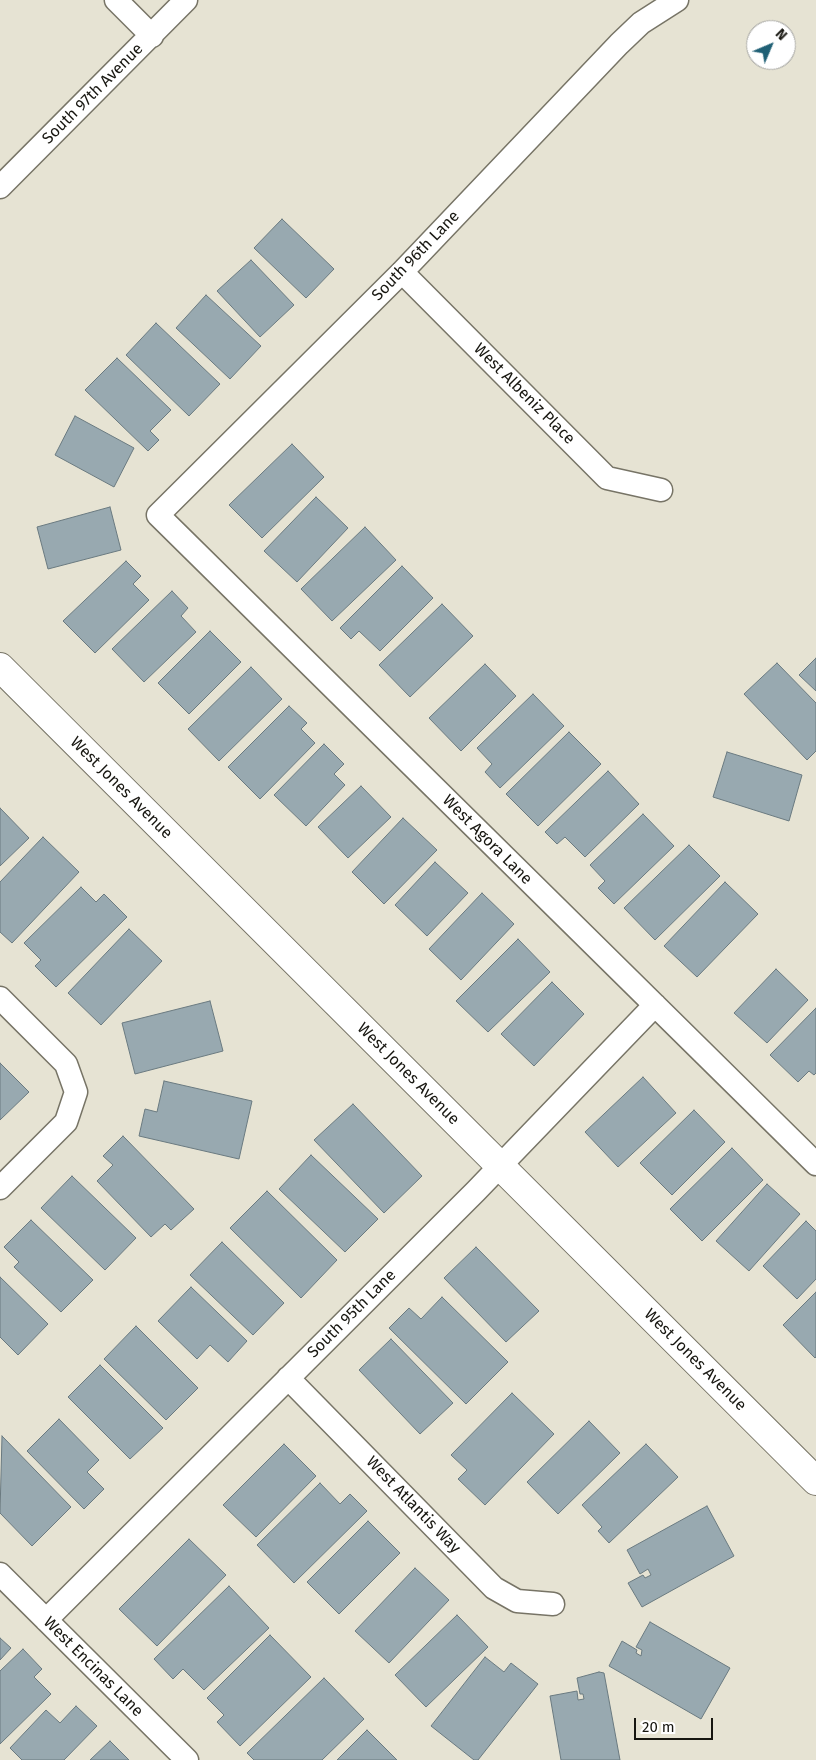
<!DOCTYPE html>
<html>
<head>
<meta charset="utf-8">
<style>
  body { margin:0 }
  #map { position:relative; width:816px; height:1760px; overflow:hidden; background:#e6e3d3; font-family:"Fira Sans",sans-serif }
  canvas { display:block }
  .north { position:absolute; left:746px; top:20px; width:50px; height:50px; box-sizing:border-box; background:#fff; border:1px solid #a2a29f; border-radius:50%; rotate:45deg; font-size:14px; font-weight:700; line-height:20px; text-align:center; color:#171610 }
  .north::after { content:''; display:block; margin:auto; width:18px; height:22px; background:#206075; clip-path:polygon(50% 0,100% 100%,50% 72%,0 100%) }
  .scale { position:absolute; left:634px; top:1718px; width:79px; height:22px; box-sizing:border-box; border:2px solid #171610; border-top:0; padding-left:6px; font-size:15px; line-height:18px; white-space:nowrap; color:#171610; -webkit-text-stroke:4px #fff; paint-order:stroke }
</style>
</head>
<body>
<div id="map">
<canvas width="816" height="1760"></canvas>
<div class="north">N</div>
<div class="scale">20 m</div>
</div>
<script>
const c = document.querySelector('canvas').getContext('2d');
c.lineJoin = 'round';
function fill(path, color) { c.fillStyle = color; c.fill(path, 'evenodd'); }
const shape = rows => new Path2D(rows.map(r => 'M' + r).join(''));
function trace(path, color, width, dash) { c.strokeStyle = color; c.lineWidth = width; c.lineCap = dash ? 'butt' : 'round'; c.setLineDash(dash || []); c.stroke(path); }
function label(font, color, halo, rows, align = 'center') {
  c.font = font + ' "Fira Sans",sans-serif'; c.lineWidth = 4.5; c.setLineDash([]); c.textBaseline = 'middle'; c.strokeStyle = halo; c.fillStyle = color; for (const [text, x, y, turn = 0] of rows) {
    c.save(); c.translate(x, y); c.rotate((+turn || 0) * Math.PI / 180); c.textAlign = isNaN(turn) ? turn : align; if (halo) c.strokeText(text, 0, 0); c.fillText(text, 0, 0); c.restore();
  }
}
const building = shape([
  [282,219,334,269,306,298,254,248,282,219],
  [251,260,294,305,260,337,217,291,251,260],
  [206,295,261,346,230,379,176,328,206,295],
  [156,323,220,384,189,416,126,355,156,323],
  [117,358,171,410,150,431,159,440,148,451,85,390,117,358],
  [75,416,134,448,114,487,55,455,75,416],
  [292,444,324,477,262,538,229,505,292,444],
  [316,497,348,528,297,582,264,551,316,497],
  [110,507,121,550,48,569,37,527,110,507],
  [365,527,396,560,332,621,301,589,365,527],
  [126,561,141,576,133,584,149,600,95,653,63,621,126,561],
  [402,566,433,598,380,651,359,631,351,639,340,628,402,566],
  [172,591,188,608,181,616,196,632,144,682,112,649,172,591],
  [442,604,473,636,410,697,379,665,442,604],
  [210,631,241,662,189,714,158,683,210,631],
  [816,658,816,691,799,675,816,658],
  [777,663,816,703,816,751,807,760,744,694,777,663],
  [485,664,516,696,461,751,429,718,485,664],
  [251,667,282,699,219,761,188,729,251,667],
  [533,694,564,726,500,788,485,772,492,764,477,748,533,694],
  [289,706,307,723,301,729,315,743,260,799,228,767,289,706],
  [569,732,601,764,538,826,506,794,569,732],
  [324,744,344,764,334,774,345,785,306,826,274,795,324,744],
  [727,752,802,775,789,821,713,797,727,752],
  [608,771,639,804,585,857,565,837,557,844,545,832,608,771],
  [361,786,391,817,348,858,318,827,361,786],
  [0,808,29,838,0,866,0,808],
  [643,814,674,846,614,904,598,888,605,881,590,865,643,814],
  [403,818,437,850,384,904,352,872,403,818],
  [43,837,79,872,12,943,0,932,0,882,43,837],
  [689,845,720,876,655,940,624,908,689,845],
  [435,862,468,893,427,936,395,905,435,862],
  [725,882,758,914,697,977,664,946,725,882],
  [81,887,96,902,104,894,127,917,56,987,35,966,41,960,24,943,81,887],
  [482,893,514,924,461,980,429,949,482,893],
  [129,929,162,961,101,1025,68,993,129,929],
  [518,939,550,972,488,1032,456,1001,518,939],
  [776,969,808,1000,767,1043,734,1013,776,969],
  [552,982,584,1014,534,1066,501,1034,552,982],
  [210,1001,223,1051,135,1074,122,1023,210,1001],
  [816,1008,816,1073,814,1075,809,1071,798,1082,770,1055,816,1008],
  [0,1063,29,1092,0,1120,0,1063],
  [643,1077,676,1113,618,1167,585,1132,643,1077],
  [164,1081,252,1101,239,1159,139,1136,145,1109,157,1112,164,1081],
  [353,1104,422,1176,384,1213,314,1140,353,1104],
  [694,1110,725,1142,672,1195,640,1163,694,1110],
  [123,1136,194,1209,171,1230,165,1224,151,1237,97,1181,113,1165,103,1156,123,1136],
  [732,1148,763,1180,702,1241,670,1209,732,1148],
  [311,1155,378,1219,345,1252,279,1189,311,1155],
  [72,1176,136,1238,105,1270,41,1208,72,1176],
  [767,1184,800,1214,749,1271,716,1241,767,1184],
  [267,1191,337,1260,301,1298,230,1228,267,1191],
  [31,1220,93,1280,61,1312,14,1267,19,1262,4,1247,31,1220],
  [806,1221,816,1231,816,1279,797,1299,763,1266,806,1221],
  [222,1242,284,1303,253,1335,190,1275,222,1242],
  [476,1247,539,1311,506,1342,444,1278,476,1247],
  [0,1277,48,1324,18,1355,0,1337,0,1277],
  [191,1287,247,1341,228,1362,210,1345,197,1359,158,1321,191,1287],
  [816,1292,816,1357,815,1358,783,1325,816,1292],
  [442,1297,508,1362,466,1404,389,1328,409,1308,421,1319,442,1297],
  [136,1326,198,1388,166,1420,104,1359,136,1326],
  [391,1339,453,1403,420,1434,359,1370,391,1339],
  [100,1365,163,1428,130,1459,68,1397,100,1365],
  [512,1393,554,1434,485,1505,458,1479,467,1470,451,1455,512,1393],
  [59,1419,99,1460,87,1472,104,1489,84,1509,27,1451,59,1419],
  [589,1421,620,1453,558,1514,527,1482,589,1421],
  [2,1436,71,1507,32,1546,0,1513,2,1436],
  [284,1444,316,1476,256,1537,223,1505,284,1444],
  [646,1444,678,1477,609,1543,598,1531,602,1527,582,1505,646,1444],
  [320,1483,340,1504,350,1494,367,1511,294,1583,257,1545,320,1483],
  [707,1506,734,1556,642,1607,628,1583,643,1575,645,1578,651,1575,648,1569,640,1574,627,1550,707,1506],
  [368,1521,400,1553,339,1614,307,1582,368,1521],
  [189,1539,226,1575,157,1646,119,1609,189,1539],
  [415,1568,449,1600,389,1663,355,1631,415,1568],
  [229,1586,269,1628,204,1690,183,1669,173,1679,154,1659,229,1586],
  [457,1615,488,1647,426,1707,395,1675,457,1615],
  [650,1622,730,1668,701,1719,609,1666,622,1641,637,1650,636,1653,641,1656,642,1650,636,1647,650,1622],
  [270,1635,311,1677,240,1746,217,1722,224,1715,207,1698,270,1635],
  [0,1638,11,1648,0,1660,0,1638],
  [23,1649,42,1669,34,1677,51,1694,0,1744,0,1671,23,1649],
  [485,1657,504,1672,511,1663,538,1684,478,1760,474,1760,431,1726,485,1657],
  [599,1672,604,1673,620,1760,561,1760,550,1696,577,1691,578,1700,584,1699,583,1694,580,1694,577,1678,599,1672],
  [324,1678,364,1719,322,1760,254,1760,247,1753,324,1678],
  [76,1706,97,1726,64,1760,22,1760,10,1748,46,1710,60,1723,76,1706],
  [367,1730,397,1760,337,1760,367,1730],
  [110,1741,129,1760,90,1760,110,1741]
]);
fill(building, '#98a9b0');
trace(building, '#6a7a80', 1);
const minor = shape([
  [116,0,152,36],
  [677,0,641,23,619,44,402,272,158,515,816,1164],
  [0,187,186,0],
  [402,272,607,478,661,490],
  [0,998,66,1064,76,1092,66,1122,0,1188],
  [288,1378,494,1588,517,1601,553,1604],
  [0,1574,187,1760],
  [46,1620,476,1191,655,1005]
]);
const tertiary = shape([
  [0,667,816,1481]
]);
trace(minor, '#777466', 25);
trace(tertiary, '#777466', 30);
trace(minor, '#fff', 22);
trace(tertiary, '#fff', 28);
label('16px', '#171610', '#fff', [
  ["South 97th Avenue",93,94,-45],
  ["South 96th Lane",416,256,-46],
  ["West Albeniz Place",524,394,45],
  ["West Jones Avenue",121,788,45],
  ["West Agora Lane",487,840,45],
  ["West Jones Avenue",408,1074,45],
  ["South 95th Lane",352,1314,-45],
  ["West Jones Avenue",695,1360,45],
  ["West Atlantis Way",413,1505,46],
  ["West Encinas Lane",93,1667,45]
]);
</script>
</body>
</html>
